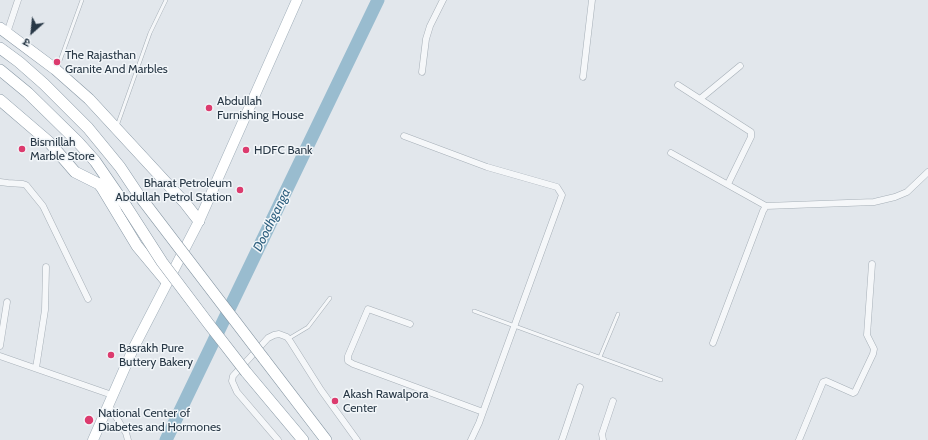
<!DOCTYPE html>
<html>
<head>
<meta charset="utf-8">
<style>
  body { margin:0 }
  #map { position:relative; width:928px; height:440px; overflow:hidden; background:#e2e7ec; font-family:Cabin,"Noto Sans Devanagari",sans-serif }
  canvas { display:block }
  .north { position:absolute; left:12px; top:12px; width:40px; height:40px; -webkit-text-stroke:3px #f2f6f9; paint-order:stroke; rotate:207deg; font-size:11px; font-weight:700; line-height:16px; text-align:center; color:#283846 }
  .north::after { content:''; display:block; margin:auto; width:14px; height:18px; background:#283846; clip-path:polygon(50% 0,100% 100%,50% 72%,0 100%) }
</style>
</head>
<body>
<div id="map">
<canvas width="928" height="440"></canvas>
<div class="north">उ</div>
</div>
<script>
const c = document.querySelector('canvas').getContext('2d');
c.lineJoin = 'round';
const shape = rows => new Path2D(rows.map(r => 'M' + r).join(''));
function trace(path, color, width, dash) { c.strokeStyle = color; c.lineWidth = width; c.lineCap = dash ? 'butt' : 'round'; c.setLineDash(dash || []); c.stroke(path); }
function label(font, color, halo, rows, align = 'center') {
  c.font = font + ' Cabin,sans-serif'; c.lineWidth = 3; c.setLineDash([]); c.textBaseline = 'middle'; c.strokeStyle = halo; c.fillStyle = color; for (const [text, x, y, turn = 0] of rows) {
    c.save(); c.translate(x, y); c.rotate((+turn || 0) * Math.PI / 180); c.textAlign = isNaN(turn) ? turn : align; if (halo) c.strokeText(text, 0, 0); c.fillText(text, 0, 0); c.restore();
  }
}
trace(shape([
  [166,440,378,0]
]), '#99bccf', 13);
const lane = shape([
  [57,69,82,0],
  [117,126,150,33,166,0],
  [474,311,661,380],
  [288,339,308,327,330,298],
  [600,357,618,314]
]);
const street = shape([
  [7,33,18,0],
  [422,72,426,39,430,26,443,0],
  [583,77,592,0],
  [678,85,751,132,751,137,728,184],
  [700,99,740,66],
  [404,136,487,167,557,187,562,195,479,423,471,440],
  [671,153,766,206],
  [0,182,8,183,23,184,26,185,43,206,88,299],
  [410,324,368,309,348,356,348,361,353,364,483,412],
  [713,343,763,211,766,206,874,202,895,197,907,192,928,172],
  [0,346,7,302],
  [0,356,112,395],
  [36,368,45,310,46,267],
  [108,404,126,433,128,440],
  [278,440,237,392,232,381,233,376,268,338,274,335,279,334,287,337,290,341,321,390,357,440],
  [562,440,580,387],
  [603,440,602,434,613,401],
  [799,440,823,382,826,381,853,393,855,392,873,354,874,349,867,335,872,264]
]);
const primary = shape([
  [93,440,134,347,199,221,297,0]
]);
const highway = shape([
  [0,28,55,69,89,99,185,203,199,221],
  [0,48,19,62,44,84,88,128,120,167,138,194],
  [0,70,28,93,78,142,95,161,126,206],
  [0,100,49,142,75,172,99,184,102,188,137,246,167,282],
  [264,359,326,440],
  [246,372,303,440]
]);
trace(lane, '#a6afb7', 4);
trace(street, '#a6afb7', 7);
trace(primary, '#a0aeb9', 11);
trace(highway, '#8797a4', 12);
trace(lane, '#f5f7f9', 3);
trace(street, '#f5f7f9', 6);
trace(primary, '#fff', 10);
trace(highway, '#fff', 11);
const highwayBridge = shape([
  [138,194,264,359],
  [126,206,162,262,208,323,246,372]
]);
trace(highwayBridge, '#8797a4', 12, []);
trace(highwayBridge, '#fff', 11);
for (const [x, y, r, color] of [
  [57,62,4,"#dc3b6e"],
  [209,108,4,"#dc3b6e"],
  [22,149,4,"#dc3b6e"],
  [246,150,4,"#dc3b6e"],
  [240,190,4,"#dc3b6e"],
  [111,355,4,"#dc3b6e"],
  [335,401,4,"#dc3b6e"],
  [89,420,5,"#dc3b6e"]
]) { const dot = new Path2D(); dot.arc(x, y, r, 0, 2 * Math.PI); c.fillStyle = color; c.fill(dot); trace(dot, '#f2f6f9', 1.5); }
label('12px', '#283846', '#f2f6f9', [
  ["The Rajasthan",65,55],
  ["Granite And Marbles",65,69],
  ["Abdullah",217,101],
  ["Furnishing House",217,115],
  ["Bismillah",30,142],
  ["Marble Store",30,156],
  ["HDFC Bank",254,150],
  ["Bharat Petroleum",232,183,"right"],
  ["Abdullah Petrol Station",232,197,"right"],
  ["Basrakh Pure",119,348],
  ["Buttery Bakery",119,362],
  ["Akash Rawalpora",343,394],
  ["Center",343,408],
  ["National Center of",98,413],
  ["Diabetes and Hormones",98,427]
], 'left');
label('italic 13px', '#2d5f7e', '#f2f6f9', [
  ["Doodhganga",272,220,-64]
]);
</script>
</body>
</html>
